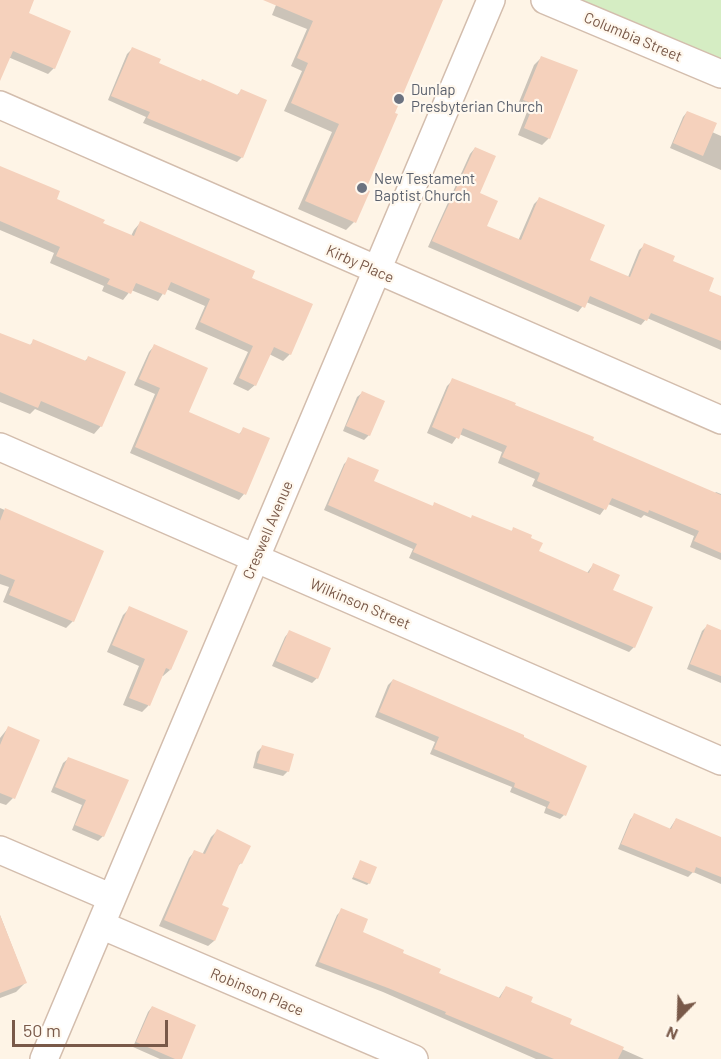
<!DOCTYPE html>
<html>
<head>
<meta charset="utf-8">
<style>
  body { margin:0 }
  #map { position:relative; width:721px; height:1059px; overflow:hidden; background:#fef4e6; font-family:Barlow,sans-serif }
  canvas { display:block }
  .north { position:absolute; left:649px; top:987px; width:60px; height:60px; -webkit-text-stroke:4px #fff8ee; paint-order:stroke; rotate:203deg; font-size:16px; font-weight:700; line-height:24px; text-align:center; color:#795949 }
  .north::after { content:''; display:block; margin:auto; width:21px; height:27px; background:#795949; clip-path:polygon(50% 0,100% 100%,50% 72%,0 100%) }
  .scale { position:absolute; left:12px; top:1020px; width:156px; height:27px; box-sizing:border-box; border:3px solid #795949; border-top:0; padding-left:8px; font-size:18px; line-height:21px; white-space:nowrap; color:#795949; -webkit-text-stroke:4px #fff8ee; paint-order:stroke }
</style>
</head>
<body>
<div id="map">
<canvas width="721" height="1059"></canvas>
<div class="north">N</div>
<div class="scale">50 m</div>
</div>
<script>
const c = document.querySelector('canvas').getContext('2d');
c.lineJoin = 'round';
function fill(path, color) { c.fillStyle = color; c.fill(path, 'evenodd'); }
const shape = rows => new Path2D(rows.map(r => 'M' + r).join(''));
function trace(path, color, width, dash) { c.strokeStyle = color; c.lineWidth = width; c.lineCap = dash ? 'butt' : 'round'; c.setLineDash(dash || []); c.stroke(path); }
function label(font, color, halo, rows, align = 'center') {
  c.font = font + ' Barlow,sans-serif'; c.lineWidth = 4.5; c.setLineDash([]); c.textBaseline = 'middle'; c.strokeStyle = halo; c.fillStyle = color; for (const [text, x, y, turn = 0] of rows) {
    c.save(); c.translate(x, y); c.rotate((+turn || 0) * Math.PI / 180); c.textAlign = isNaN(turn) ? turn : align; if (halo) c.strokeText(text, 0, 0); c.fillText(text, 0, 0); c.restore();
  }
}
fill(shape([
  [566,0,721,0,721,68]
]), '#d5edc3');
fill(shape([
  [0,0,22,0,27,14,54,68,48,74,8,57,0,62],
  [278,0,430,0,393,113,364,190,354,222,346,230,298,209,332,132,284,111,302,71,291,66,307,29,272,15],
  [132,49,157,64,236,96,241,91,242,157,237,162,143,123,146,117,108,100,127,54],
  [542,57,549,138,542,145,518,135,527,112,517,107,534,65],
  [687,112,712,132,721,136,721,170,670,148,683,117],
  [475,148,478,194,485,227,518,241,534,204,539,199,588,261,628,277,639,250,645,245,671,261,707,291,721,297,721,350,647,318,641,325,586,302,578,312,428,247,470,154],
  [0,167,55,200,101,224,131,236,134,230,140,223,250,279,290,354,283,361,269,354,255,385,248,391,233,384,248,352,195,329,205,306,166,289,158,301,131,290,123,300,102,291,104,286,50,263,54,253,0,230],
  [0,334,29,346,34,341,84,362,88,358,101,426,94,434,35,409,30,414,0,402],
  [154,346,187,412,238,435,244,429,244,494,239,500,130,453,155,394,134,385,149,352],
  [453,380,714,494,716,492,721,494,721,560,690,547,694,536,644,515,641,518,608,504,600,515,532,486,535,479,498,463,502,452,459,434,452,444,427,433,447,386],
  [362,393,369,435,364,440,343,431,357,397],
  [349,459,373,482,431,507,435,504,470,519,510,532,514,529,529,539,537,552,587,573,593,565,611,591,634,647,629,652,409,558,413,549,324,510,344,464],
  [0,508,102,552,73,621,66,628,3,602,9,587,0,584],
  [130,608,170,670,163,676,161,676,148,706,142,712,123,705,139,666,107,652,123,615],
  [707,626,721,632,721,683,687,669,702,631],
  [289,632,317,678,312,683,272,666,285,637],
  [393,680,522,736,564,815,560,819,544,813,546,807,510,792,512,787,430,754,435,742,375,717,388,685],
  [8,728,13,798,6,805,0,803,0,738],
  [262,747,288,771,283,776,253,768,257,752],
  [68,759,103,836,98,841,72,830,82,805,51,792,63,763],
  [634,815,669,830,676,819,721,843,721,884,693,872,688,877,618,849,630,820],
  [217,831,241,863,237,867,220,906,227,909,214,941,208,946,159,926,189,858,194,852,202,855,211,837],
  [359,864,369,883,367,885,352,879],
  [342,910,361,933,437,973,498,999,506,987,568,1025,644,1059,536,1059,383,992,315,966,337,915],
  [0,915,26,982,16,992,0,998],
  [152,1007,180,1059,160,1059,133,1047,148,1012]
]), '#0003');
fill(shape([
  [0,0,34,0,29,13,71,31,55,69,13,51,0,81],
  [263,0,443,0,395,113,398,114,366,189,370,191,356,223,305,201,339,124,291,103,308,63,297,58,313,21],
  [132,47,161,59,159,63,201,81,202,79,238,95,241,89,267,100,243,158,147,118,150,112,111,96],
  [541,56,578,70,550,139,524,128,534,104,523,100],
  [687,111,717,123,703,156,673,143],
  [475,147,496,156,480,193,498,201,487,226,521,240,539,197,605,225,590,260,630,277,644,243,675,256,673,261,714,278,709,291,721,296,721,341,651,313,647,321,590,296,585,308,432,241],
  [0,166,60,191,57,199,105,220,103,223,134,236,140,221,255,271,252,278,313,304,291,355,274,347,256,386,239,378,253,346,200,322,210,299,171,282,165,295,136,283,131,294,107,284,110,279,56,256,60,247,0,221],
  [0,333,31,345,33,339,86,361,88,356,126,372,102,427,41,401,38,408,0,392],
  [154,344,208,368,189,412,240,434,243,427,270,438,246,495,135,447,160,388,139,379],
  [452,378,516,403,515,405,594,437,593,440,721,495,721,553,694,541,699,531,649,510,648,513,612,498,606,510,537,481,540,473,502,457,507,446,463,428,459,439,432,427],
  [362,391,385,401,370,436,346,426],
  [348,457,379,470,374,481,433,506,434,502,471,518,472,515,512,531,513,527,532,535,531,538,543,543,539,551,589,573,593,563,620,575,613,590,653,607,635,648,413,552,417,544,328,505],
  [5,508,104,551,74,622,9,595,15,580,0,574,0,521],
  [129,606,188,631,171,670,166,668,150,706,129,698,145,659,112,645],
  [707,624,721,630,721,676,690,664],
  [289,630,331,648,318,679,276,661],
  [393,679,524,735,524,737,587,766,566,816,547,808,550,802,514,787,515,783,434,749,439,737,379,712],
  [8,726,40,740,15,799,0,793,0,745],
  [262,745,294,754,289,772,257,763],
  [68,757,129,780,104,837,75,825,86,800,55,787],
  [634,813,671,829,676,818,721,837,721,877,696,867,694,873,621,844],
  [217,829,251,846,242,864,240,863,222,905,229,908,215,941,164,920,194,850,205,854],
  [360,860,377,867,370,884,353,877],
  [341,908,368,919,363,932,404,950,403,953,441,969,439,973,500,998,506,986,533,997,531,1002,572,1019,570,1024,624,1047,618,1059,554,1059,445,1014,446,1012,388,988,319,962],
  [0,915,27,983,0,993],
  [152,1006,196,1025,182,1059,175,1059,136,1042]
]), '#f5d1bc');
const minor = shape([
  [545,0,721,74],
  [0,105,721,420],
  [0,447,721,761],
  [0,850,112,898],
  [101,925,414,1059],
  [44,1059,491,0]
]);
trace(minor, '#d3bdad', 30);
trace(minor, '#fff', 27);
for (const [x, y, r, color] of [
  [399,99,6,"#6b7280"],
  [362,188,6,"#6b7280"]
]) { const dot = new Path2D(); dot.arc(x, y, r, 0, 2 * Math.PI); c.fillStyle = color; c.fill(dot); trace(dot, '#fff8ee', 2); }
label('15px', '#795949', '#fff8ee', [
  ["Columbia Street",633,37,23],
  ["Kirby Place",360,264,24],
  ["Creswell Avenue",268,530,-67],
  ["Wilkinson Street",360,604,23],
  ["Robinson Place",257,992,23]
]);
label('15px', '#5b616d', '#fff8ee', [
  ["Dunlap",411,90],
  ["Presbyterian Church",411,107],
  ["New Testament",374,179],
  ["Baptist Church",374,196]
], 'left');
</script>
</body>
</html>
